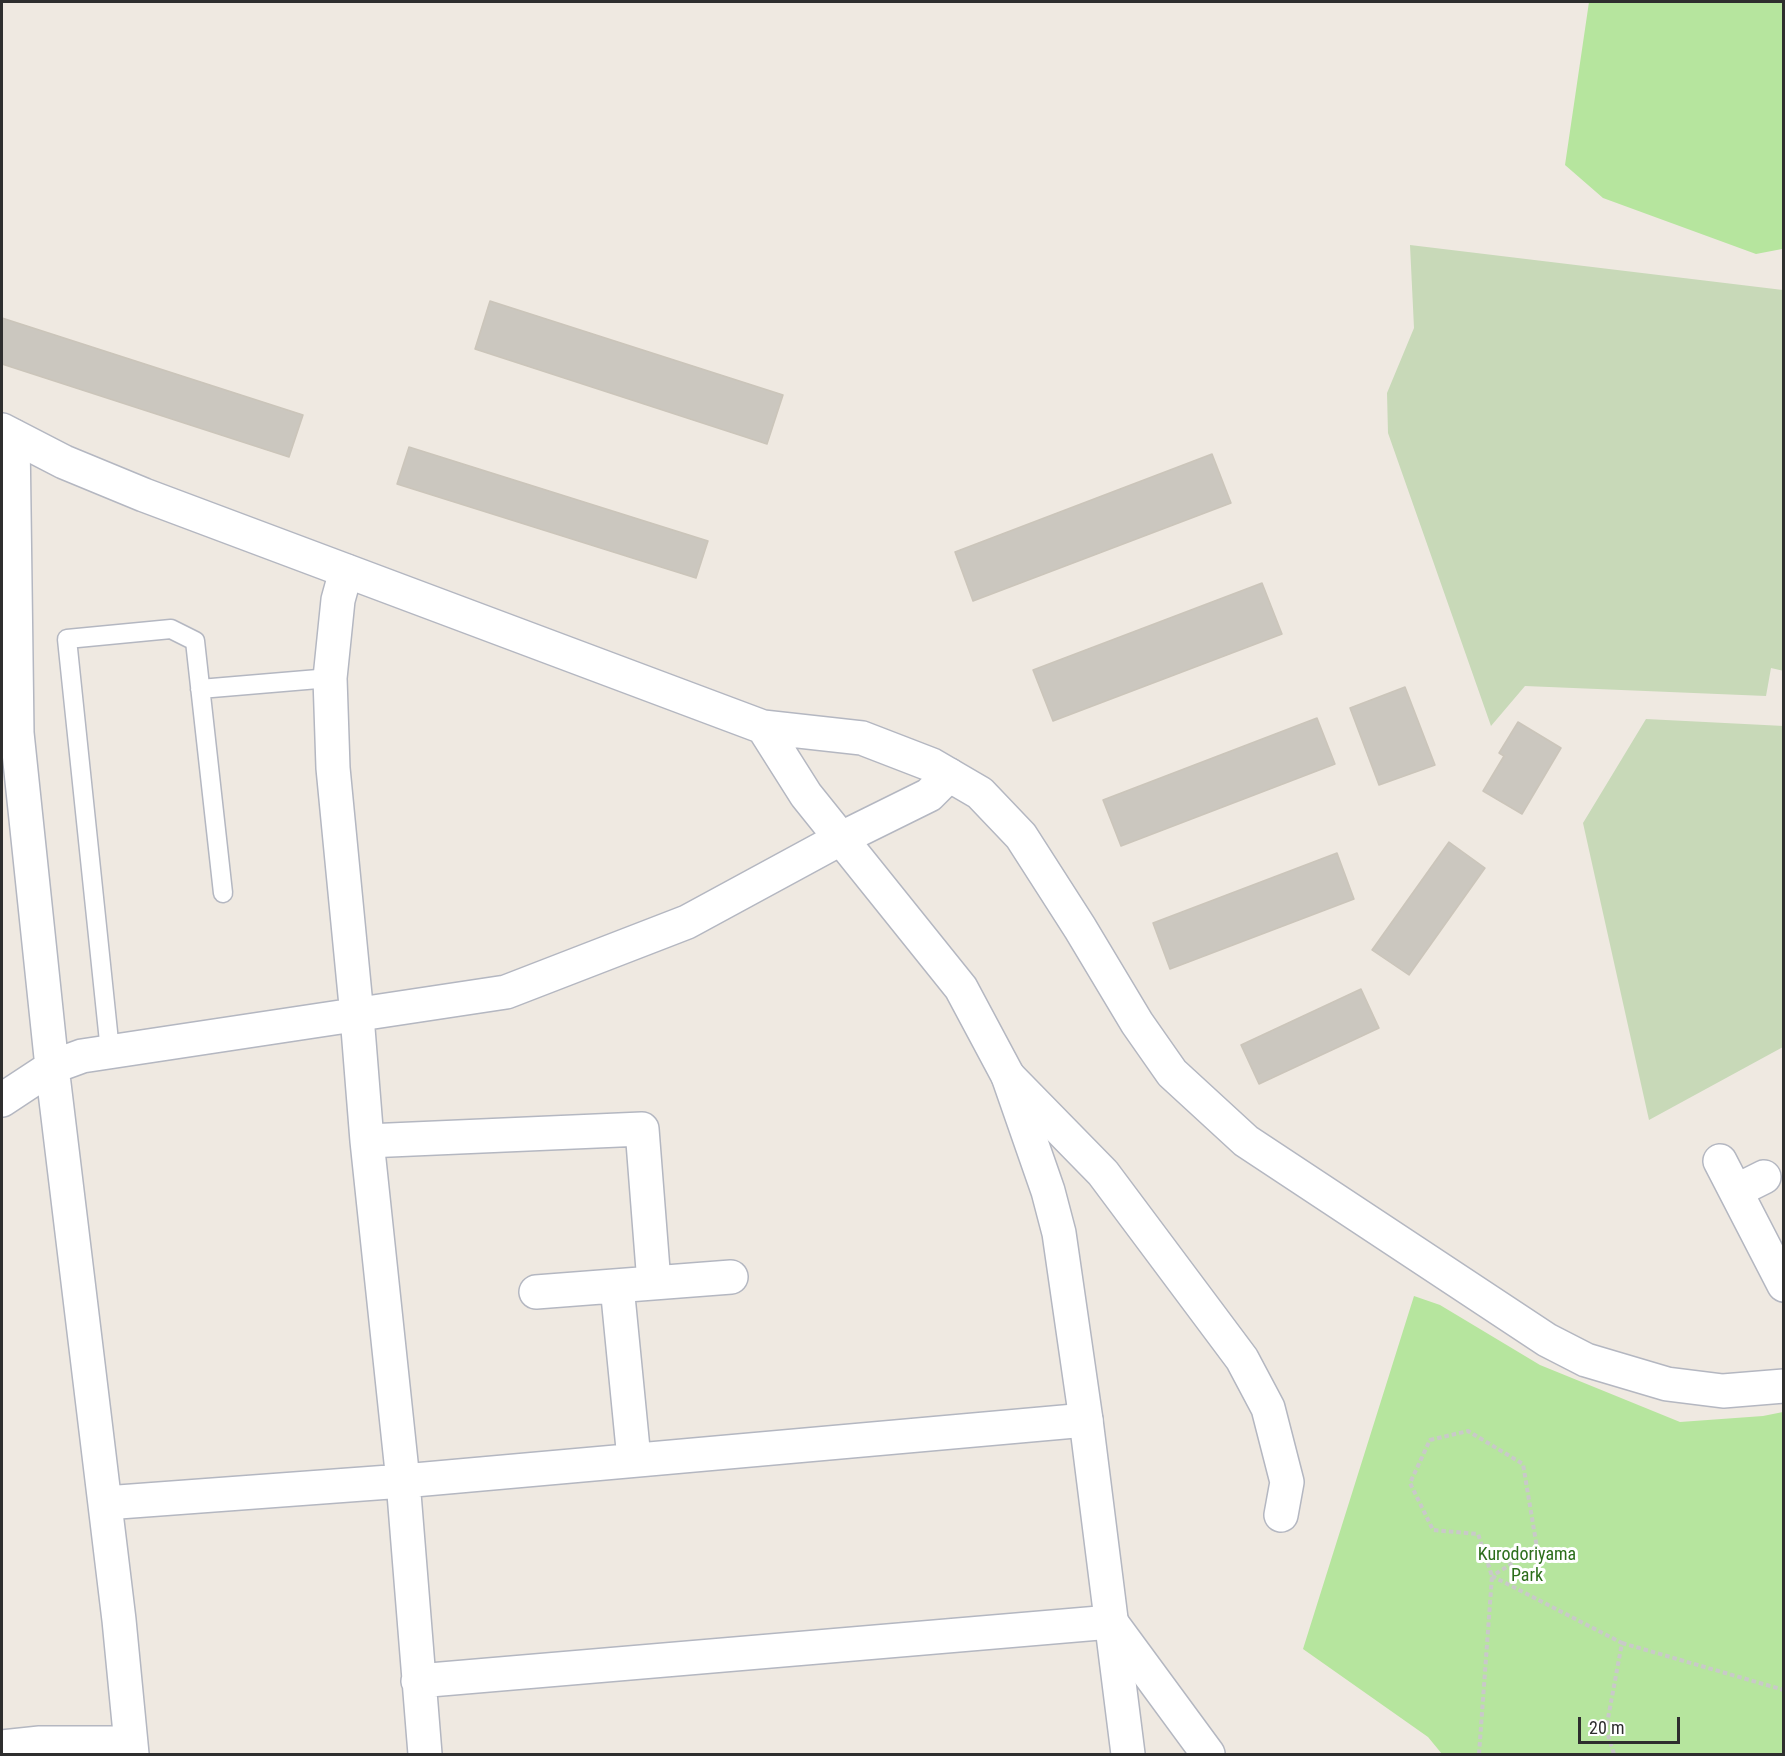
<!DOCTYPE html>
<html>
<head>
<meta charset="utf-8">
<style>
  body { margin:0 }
  #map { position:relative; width:1785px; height:1756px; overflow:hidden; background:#efe9e1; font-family:"Roboto Condensed",sans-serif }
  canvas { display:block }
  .frame { position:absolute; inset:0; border:3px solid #2e2e2e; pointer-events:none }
  .scale { position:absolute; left:1578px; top:1717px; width:102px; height:27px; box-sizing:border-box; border:3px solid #2e2e2e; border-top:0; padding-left:8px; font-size:18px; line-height:21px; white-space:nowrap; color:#2e2e2e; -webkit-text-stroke:4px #fff; paint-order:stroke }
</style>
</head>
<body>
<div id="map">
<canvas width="1785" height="1756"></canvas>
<div class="frame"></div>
<div class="scale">20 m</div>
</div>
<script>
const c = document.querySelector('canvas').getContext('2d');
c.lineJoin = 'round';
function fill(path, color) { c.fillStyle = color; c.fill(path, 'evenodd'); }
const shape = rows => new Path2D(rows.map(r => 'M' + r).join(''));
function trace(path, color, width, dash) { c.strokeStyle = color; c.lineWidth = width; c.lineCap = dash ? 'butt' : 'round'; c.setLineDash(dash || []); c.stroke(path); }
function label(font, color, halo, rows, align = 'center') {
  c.font = font + ' "Roboto Condensed",sans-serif'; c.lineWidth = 6; c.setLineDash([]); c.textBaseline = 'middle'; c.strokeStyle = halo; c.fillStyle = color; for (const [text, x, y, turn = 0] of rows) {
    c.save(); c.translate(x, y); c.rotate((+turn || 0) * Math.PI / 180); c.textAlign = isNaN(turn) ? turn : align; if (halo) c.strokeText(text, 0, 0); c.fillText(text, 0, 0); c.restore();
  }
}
fill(shape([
  [1589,2,1783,2,1782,249,1756,254,1603,198,1565,165],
  [1414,1296,1440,1305,1540,1365,1680,1422,1763,1416,1783,1412,1783,1754,1442,1754,1428,1737,1303,1649]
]), '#b6e59e');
fill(shape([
  [1410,245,1783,290,1784,671,1771,668,1766,696,1525,686,1491,726,1388,433,1387,393,1414,328],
  [1646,719,1784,726,1783,1047,1649,1120,1583,823]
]), '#c8d9b8');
const building = shape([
  [490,301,783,395,767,444,475,349,490,301],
  [2,318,303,415,289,457,2,364,2,318],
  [409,447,708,541,696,578,397,484,409,447],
  [1212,454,1231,503,973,601,955,552,1212,454],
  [1262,583,1282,634,1053,721,1033,670,1262,583],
  [1405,687,1435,765,1379,785,1350,708,1405,687],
  [1317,718,1335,764,1121,846,1103,800,1317,718],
  [1518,722,1561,748,1522,814,1483,791,1504,756,1499,753,1518,722],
  [1449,842,1485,868,1409,975,1372,950,1449,842],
  [1337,853,1354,899,1170,969,1153,923,1337,853],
  [1361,989,1379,1028,1259,1084,1241,1045,1361,989]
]);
fill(building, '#cbc7bf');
trace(building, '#cbc5ba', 1.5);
const lane = shape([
  [200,689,330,678],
  [110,1051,67,639,171,629,195,641,223,893]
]);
const street = shape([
  [13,436,17,733,52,1067,119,1620,132,1754],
  [346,571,338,600,330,678,333,768,357,1016,367,1141,403,1481,425,1754],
  [1008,1076,1103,1173,1242,1359,1268,1408,1287,1482,1281,1515],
  [2,1100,52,1067,82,1056,506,992,687,922,840,839,929,795,949,775],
  [367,1141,642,1129,654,1283],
  [1720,1161,1784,1285],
  [1736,1191,1764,1177],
  [617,1286,634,1459],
  [536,1292,731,1277],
  [105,1503,403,1481,1086,1420],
  [418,1681,1111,1622,1208,1754],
  [2,1747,40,1743,131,1743]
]);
const secondary = shape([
  [2,430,64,462,144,495,763,727,862,738,932,765,980,793,1021,836,1080,928,1137,1023,1172,1073,1246,1141,1547,1340,1586,1360,1667,1384,1723,1391,1784,1386],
  [763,727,806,795,961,988,1008,1076,1048,1191,1059,1233,1086,1420,1128,1754]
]);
trace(lane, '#b4b7c1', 21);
trace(street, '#b4b7c1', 36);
trace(secondary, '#b4b7c1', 36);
trace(shape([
  [1492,1576,1622,1643,1606,1729,1614,1754],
  [1622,1643,1784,1690],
  [1479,1754,1492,1576,1478,1534,1433,1530,1410,1483,1430,1440,1468,1431,1523,1464,1537,1548,1492,1576]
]), '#c9c9c9', 4, [4.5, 3]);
trace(lane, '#fff', 18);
trace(street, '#fff', 33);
trace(secondary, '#fff', 33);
label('18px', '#2c6e1b', '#fff', [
  ["Kurodoriyama",1527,1555],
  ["Park",1527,1576]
]);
</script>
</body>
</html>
